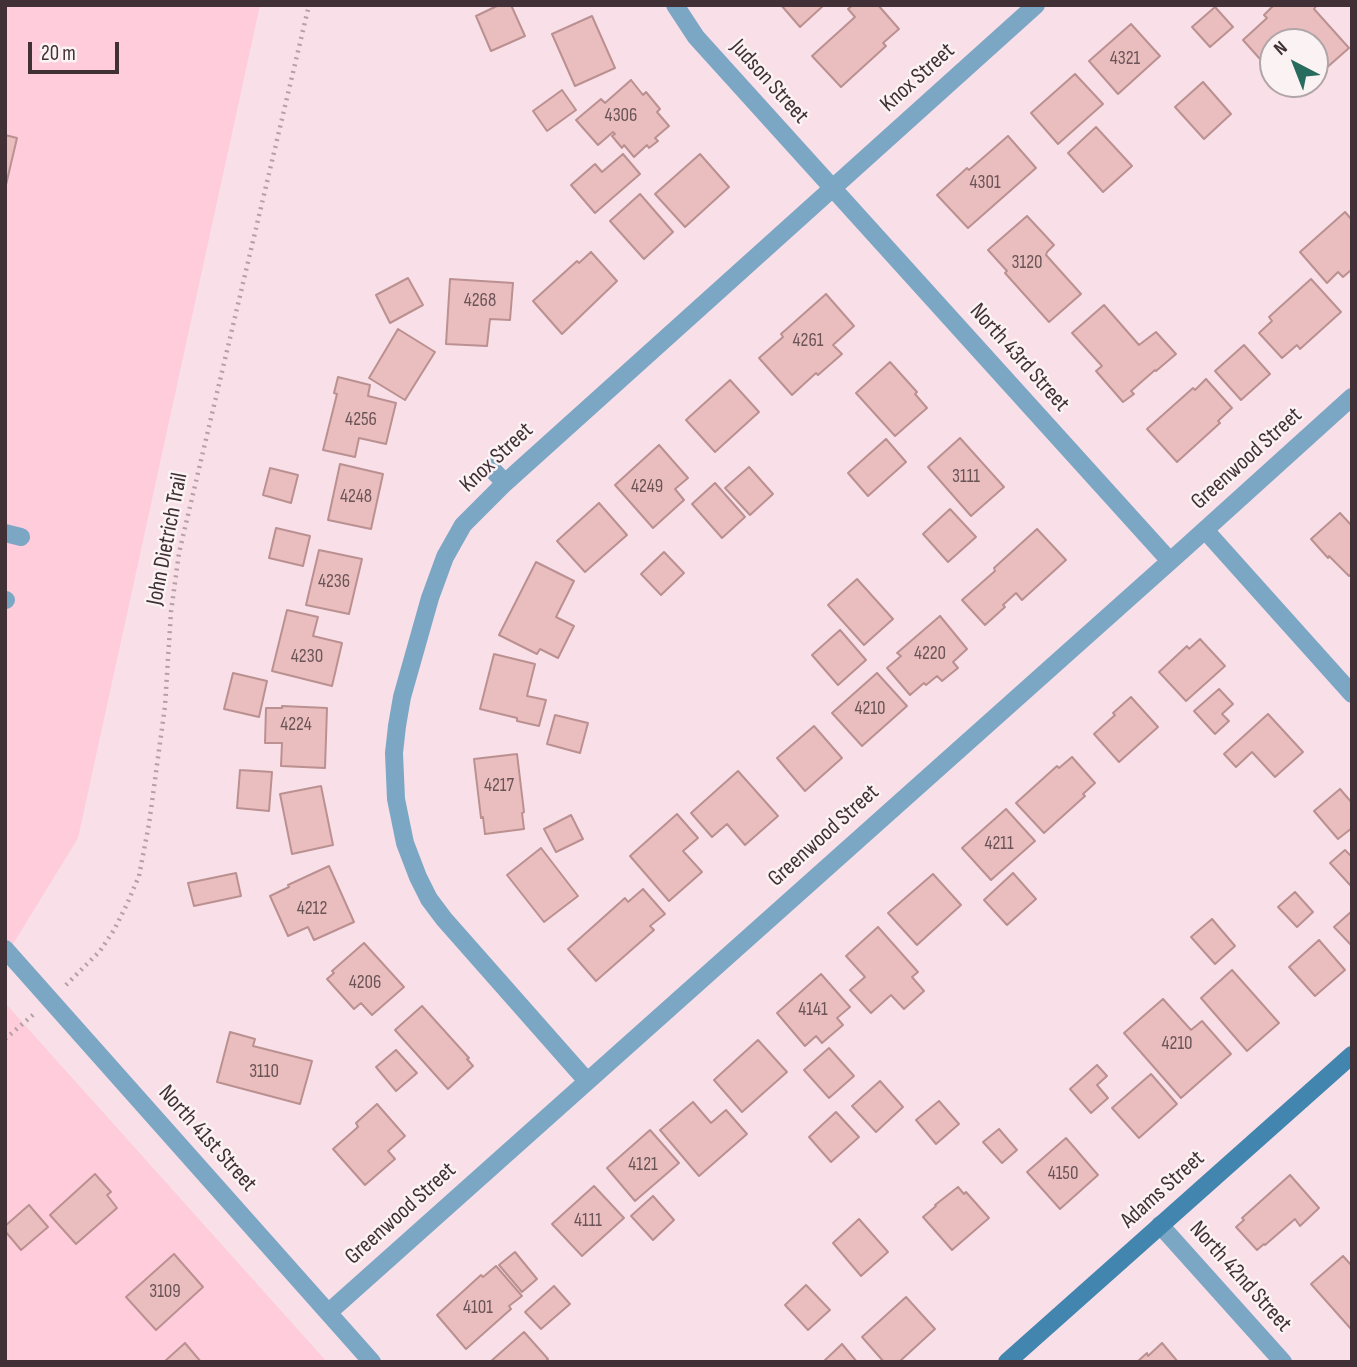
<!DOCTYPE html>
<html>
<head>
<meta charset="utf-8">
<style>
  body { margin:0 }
  #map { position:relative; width:1357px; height:1367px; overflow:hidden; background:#f9dfe7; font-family:"Sofia Sans Condensed",sans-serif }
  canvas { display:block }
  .frame { position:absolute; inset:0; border:7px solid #413136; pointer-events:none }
  .north { position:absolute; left:1259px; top:28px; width:70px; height:70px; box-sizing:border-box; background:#fbf2f4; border:2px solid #b1a5a8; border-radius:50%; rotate:318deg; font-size:19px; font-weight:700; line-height:28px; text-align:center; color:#413136 }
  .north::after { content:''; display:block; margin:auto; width:24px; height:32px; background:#276c5f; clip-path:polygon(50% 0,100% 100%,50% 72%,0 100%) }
  .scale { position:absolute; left:28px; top:42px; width:91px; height:32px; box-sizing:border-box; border:4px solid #413136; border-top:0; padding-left:9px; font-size:21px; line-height:24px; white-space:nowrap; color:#413136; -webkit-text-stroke:5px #fbf2f4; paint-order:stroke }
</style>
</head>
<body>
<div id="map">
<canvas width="1357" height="1367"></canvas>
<div class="frame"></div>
<div class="north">N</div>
<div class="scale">20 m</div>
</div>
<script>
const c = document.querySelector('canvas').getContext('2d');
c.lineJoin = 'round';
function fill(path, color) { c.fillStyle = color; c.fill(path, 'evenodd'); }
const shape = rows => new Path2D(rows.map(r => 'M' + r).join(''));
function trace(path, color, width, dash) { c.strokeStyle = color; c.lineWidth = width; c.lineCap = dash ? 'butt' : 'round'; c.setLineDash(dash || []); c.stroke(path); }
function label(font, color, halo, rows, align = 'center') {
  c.font = font + ' "Sofia Sans Condensed",sans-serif'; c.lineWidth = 5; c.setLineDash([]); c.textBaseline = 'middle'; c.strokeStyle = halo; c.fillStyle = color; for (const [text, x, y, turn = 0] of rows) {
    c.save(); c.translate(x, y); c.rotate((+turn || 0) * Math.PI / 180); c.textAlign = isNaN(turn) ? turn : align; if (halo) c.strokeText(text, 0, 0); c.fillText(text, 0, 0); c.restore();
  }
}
fill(shape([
  [5,5,260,5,78,838,5,957],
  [5,1003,327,1362,5,1362]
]), '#feccdb');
const building = shape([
  [499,5,511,5,525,36,491,51,476,16,499,5],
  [781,5,824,5,800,27,781,5],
  [853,5,878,5,899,29,883,43,886,46,841,87,812,56,855,17,848,9,853,5],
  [1274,5,1317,5,1314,9,1349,48,1315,78,1315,42,1292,42,1287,36,1280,42,1273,42,1273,48,1260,59,1243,40,1267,18,1264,15,1274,5],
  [1215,7,1233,27,1210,47,1192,27,1215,7],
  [592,16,615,68,575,86,552,34,592,16],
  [1131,24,1160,56,1118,94,1089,61,1131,24],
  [1075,74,1103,104,1058,144,1031,113,1075,74],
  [631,80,643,95,646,92,660,109,657,112,669,126,655,138,658,141,649,148,647,145,634,157,624,145,622,148,612,136,615,134,613,132,598,145,576,120,601,99,605,103,631,80],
  [1203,82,1231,114,1204,139,1175,107,1203,82],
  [1283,84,1308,84,1294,97,1283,84],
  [562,90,576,110,547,131,533,111,562,90],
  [1096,127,1132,166,1103,192,1068,153,1096,127],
  [5,135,17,138,5,189,5,135],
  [1008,136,1036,168,968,228,937,195,967,168,969,170,1008,136],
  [623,154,640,174,595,213,571,185,595,164,602,172,623,154],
  [700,154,729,187,685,227,655,194,700,154],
  [640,194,673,232,644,259,610,221,640,194],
  [1345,212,1352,220,1352,273,1350,271,1343,277,1338,272,1327,283,1300,252,1345,212],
  [1027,216,1054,245,1047,252,1046,255,1081,294,1049,322,1005,273,1007,271,988,250,1027,216],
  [591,252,617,281,562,334,533,301,577,261,579,263,591,252],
  [408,278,423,305,390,323,376,295,408,278],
  [450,279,513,283,510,320,490,319,487,346,446,344,450,279],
  [1311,279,1341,312,1300,349,1297,345,1282,358,1259,333,1272,321,1269,317,1311,279],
  [826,294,854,326,833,345,842,354,818,375,816,373,792,395,759,358,783,337,781,334,826,294],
  [1104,305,1139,345,1156,332,1176,354,1156,371,1155,370,1131,391,1134,394,1123,402,1096,371,1102,366,1072,333,1104,305],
  [398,329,435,352,405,400,369,378,398,329],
  [1244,345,1270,374,1241,400,1215,371,1244,345],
  [890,362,917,392,915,394,927,408,895,436,856,393,890,362],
  [338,377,370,385,368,396,396,403,386,444,359,438,355,457,323,450,337,394,334,393,338,377],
  [1206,379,1232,408,1218,421,1220,423,1177,462,1147,429,1193,388,1195,390,1206,379],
  [730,380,759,412,715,452,686,420,730,380],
  [960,438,1004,487,971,516,928,467,960,438],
  [886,439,906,462,868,496,848,473,886,439],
  [659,445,688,478,675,489,684,500,653,528,615,485,659,445],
  [340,464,383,474,371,529,328,520,340,464],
  [749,467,773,494,750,515,725,488,749,467],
  [270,468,298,475,291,503,263,495,270,468],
  [715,483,745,517,722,538,692,504,715,483],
  [599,503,627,535,585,572,557,541,599,503],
  [950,509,976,537,948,562,923,534,950,509],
  [1340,513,1352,526,1352,573,1349,576,1329,556,1328,558,1311,539,1340,513],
  [276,528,310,536,303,566,269,558,276,528],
  [1037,529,1066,560,1022,600,1016,593,1003,605,1005,607,985,625,962,600,995,571,994,568,1037,529],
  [319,550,362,559,349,614,306,605,319,550],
  [664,552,684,573,661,595,641,574,664,552],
  [536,562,574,581,556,617,574,626,558,658,540,649,537,654,499,635,536,562],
  [857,579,893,619,864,645,828,605,857,579],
  [287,610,318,617,313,636,342,643,332,686,272,671,287,610],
  [940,616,967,649,953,662,958,668,942,681,937,676,926,685,924,683,910,695,887,668,901,656,897,653,940,616],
  [840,630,866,660,838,685,812,655,840,630],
  [1200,639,1225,666,1186,701,1159,672,1187,646,1189,649,1200,639],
  [494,654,535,664,527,696,546,700,539,726,517,721,517,718,480,709,494,654],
  [233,673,267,681,259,717,224,709,233,673],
  [877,673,907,706,862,746,832,713,877,673],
  [1219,689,1233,704,1222,714,1229,721,1215,734,1194,711,1219,689],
  [1131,697,1158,727,1119,762,1094,734,1115,715,1113,713,1131,697],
  [282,706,327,708,325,768,281,766,282,743,265,743,266,708,282,708,282,706],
  [1268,714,1303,752,1275,777,1252,752,1236,767,1224,754,1268,714],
  [555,715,588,723,580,753,547,744,555,715],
  [814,726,842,758,805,791,777,758,814,726],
  [517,754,524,812,522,813,524,829,485,834,483,817,481,818,474,759,517,754],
  [1072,757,1095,783,1083,794,1085,796,1044,833,1016,803,1057,766,1059,768,1072,757],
  [240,770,272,772,269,811,237,808,240,770],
  [738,771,778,816,745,845,727,824,712,837,691,813,738,771],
  [321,786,333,845,292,854,280,794,321,786],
  [1340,789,1352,803,1352,828,1338,839,1314,811,1340,789],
  [1006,809,1035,841,991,880,962,848,1006,809],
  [677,814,698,838,683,851,702,872,669,901,630,856,677,814],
  [571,815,583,839,556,852,544,829,571,815],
  [541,848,578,896,544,922,507,875,541,848],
  [1345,850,1352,857,1351,886,1330,863,1345,850],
  [329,866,354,922,314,940,308,927,288,936,270,896,289,887,288,885,329,866],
  [236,873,241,896,194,906,188,883,236,873],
  [1013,873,1036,899,1007,925,984,900,1013,873],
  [933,874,961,905,917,945,888,913,933,874],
  [643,889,665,914,650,926,654,930,596,981,568,949,625,898,628,902,643,889],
  [1295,892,1313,912,1297,927,1278,907,1295,892],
  [1352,911,1352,946,1334,927,1352,911],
  [1212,919,1235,946,1215,964,1191,937,1212,919],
  [878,927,918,972,912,977,924,991,904,1009,891,995,871,1013,850,990,865,977,846,956,878,927],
  [1319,940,1345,970,1315,996,1289,967,1319,940],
  [364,943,404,987,372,1015,361,1003,354,1009,327,979,334,973,332,971,364,943],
  [1232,970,1279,1023,1247,1051,1201,998,1232,970],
  [821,974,850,1007,837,1018,843,1025,822,1043,816,1036,805,1046,777,1013,821,974],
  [1163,999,1191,1030,1202,1021,1231,1054,1181,1098,1124,1033,1163,999],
  [422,1006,469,1058,467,1059,473,1066,448,1089,395,1030,422,1006],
  [230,1032,255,1039,253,1046,312,1061,300,1104,217,1082,230,1032],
  [758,1040,787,1072,742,1112,714,1080,758,1040],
  [829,1048,854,1076,829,1098,804,1070,829,1048],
  [396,1050,417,1073,396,1091,376,1067,396,1050],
  [1097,1065,1107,1076,1097,1085,1108,1098,1091,1113,1070,1089,1097,1065],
  [1151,1074,1177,1104,1139,1138,1112,1108,1151,1074],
  [880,1081,903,1107,876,1132,852,1106,880,1081],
  [939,1101,959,1124,936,1144,916,1120,939,1101],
  [693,1102,711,1123,726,1110,747,1134,699,1176,660,1130,693,1102],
  [377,1104,405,1136,388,1151,395,1159,365,1185,333,1149,358,1127,356,1123,377,1104],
  [836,1112,859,1137,831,1162,809,1137,836,1112],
  [999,1129,1017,1150,1002,1163,983,1142,999,1129],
  [650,1130,679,1163,635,1201,607,1168,650,1130],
  [1066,1138,1098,1175,1060,1209,1027,1172,1066,1138],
  [95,1174,111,1192,107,1195,117,1208,76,1244,50,1215,95,1174],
  [1290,1175,1319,1208,1300,1226,1295,1219,1265,1245,1264,1244,1257,1250,1236,1227,1244,1220,1242,1218,1290,1175],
  [594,1186,624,1218,582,1256,552,1224,594,1186],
  [958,1187,964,1194,966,1192,989,1218,952,1250,923,1217,936,1206,935,1205,958,1187],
  [653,1196,674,1220,653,1240,631,1216,653,1196],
  [29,1205,48,1227,21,1250,5,1231,5,1226,29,1205],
  [859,1219,888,1252,861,1276,833,1243,859,1219],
  [515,1252,537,1279,522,1292,499,1265,515,1252],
  [174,1254,203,1287,156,1330,126,1297,174,1254],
  [1343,1256,1352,1266,1351,1329,1311,1284,1343,1256],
  [496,1266,522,1296,509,1306,511,1309,466,1349,437,1315,481,1275,483,1277,496,1266],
  [806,1285,830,1310,808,1330,785,1305,806,1285],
  [554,1286,570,1304,541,1329,525,1312,554,1286],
  [906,1297,935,1329,899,1362,884,1362,862,1337,906,1297],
  [524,1332,548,1359,545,1362,490,1362,524,1332],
  [185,1343,201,1362,164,1362,185,1343],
  [1162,1343,1178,1362,1137,1362,1147,1353,1148,1356,1162,1343],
  [842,1344,857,1362,823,1362,842,1344]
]);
fill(building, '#eabebe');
trace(building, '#ba9090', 2);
trace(shape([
  [66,985,100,951,114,930,127,904,139,876,149,824,165,706,171,612,179,553,309,5],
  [5,1039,34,1014]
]), '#b6a0a7', 4.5, [2, 5]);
trace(shape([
  [5,533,21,537],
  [5,600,6,600]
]), '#7ca7c4', 18);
trace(shape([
  [675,5,696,37,1170,561],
  [490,467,505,483],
  [1205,530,1352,694],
  [5,949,372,1362],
  [587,1081,444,919,429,899,418,877,405,843,396,799,394,753,397,726,402,697,430,598,445,557,463,525,505,483,1036,5],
  [1160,1225,1283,1362],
  [329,1312,1186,547,1352,397]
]), '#7ca7c4', 18);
trace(shape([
  [1007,1362,1352,1055]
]), '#4286b0', 18);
label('19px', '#6b5458', null, [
  ["4321",1125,59],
  ["4306",621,116],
  ["4301",985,183],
  ["3120",1027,263],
  ["4268",480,301],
  ["4261",808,341],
  ["4256",361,420],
  ["3111",966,477],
  ["4249",647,487],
  ["4248",356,497],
  ["4236",334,582],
  ["4220",930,654],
  ["4230",307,657],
  ["4210",870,709],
  ["4224",296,725],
  ["4217",499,786],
  ["4211",999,844],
  ["4212",312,909],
  ["4206",365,983],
  ["4141",813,1010],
  ["4210",1177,1044],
  ["3110",264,1072],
  ["4121",643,1165],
  ["4150",1063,1174],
  ["4111",588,1221],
  ["3109",165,1292],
  ["4101",478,1308]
]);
label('23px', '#413136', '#fbf2f4', [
  ["Knox Street",918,78,-42],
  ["Judson Street",769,82,48],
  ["North 43rd Street",1019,358,48],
  ["Knox Street",497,458,-43],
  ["Greenwood Street",1247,459,-42],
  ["John Dietrich Trail",168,539,-79],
  ["Greenwood Street",824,836,-42],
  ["North 41st Street",207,1139,48],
  ["Adams Street",1163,1190,-42],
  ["Greenwood Street",401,1214,-42],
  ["North 42nd Street",1240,1277,48]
]);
</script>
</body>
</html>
